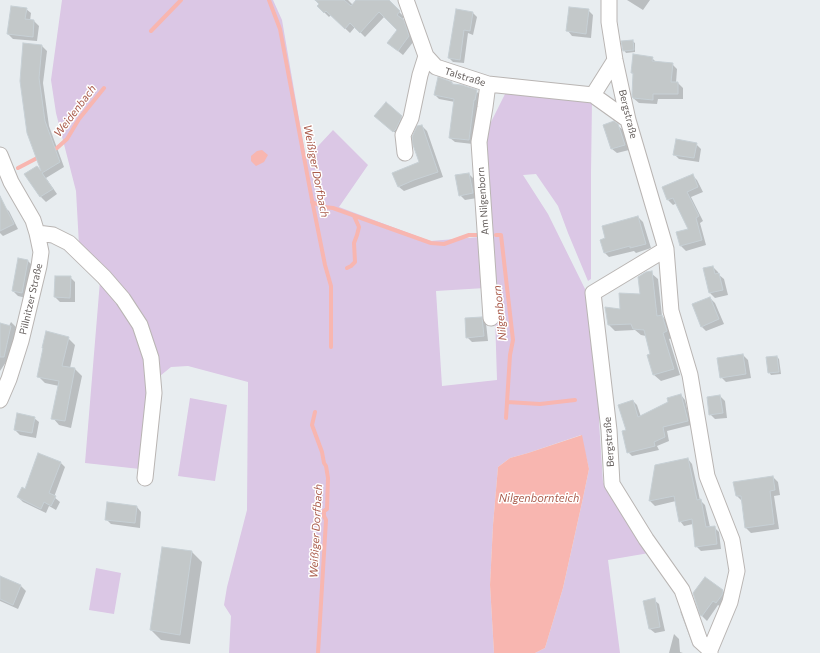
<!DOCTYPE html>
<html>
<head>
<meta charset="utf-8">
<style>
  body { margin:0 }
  canvas { display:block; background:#e8edf0 }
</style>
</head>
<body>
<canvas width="820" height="653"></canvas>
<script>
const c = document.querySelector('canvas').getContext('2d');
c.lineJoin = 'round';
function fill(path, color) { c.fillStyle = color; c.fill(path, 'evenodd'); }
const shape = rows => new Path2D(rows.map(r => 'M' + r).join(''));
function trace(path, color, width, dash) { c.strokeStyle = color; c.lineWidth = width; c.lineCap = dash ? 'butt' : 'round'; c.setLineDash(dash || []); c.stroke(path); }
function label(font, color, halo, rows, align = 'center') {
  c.font = font + ' Commissioner,sans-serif'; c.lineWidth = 3; c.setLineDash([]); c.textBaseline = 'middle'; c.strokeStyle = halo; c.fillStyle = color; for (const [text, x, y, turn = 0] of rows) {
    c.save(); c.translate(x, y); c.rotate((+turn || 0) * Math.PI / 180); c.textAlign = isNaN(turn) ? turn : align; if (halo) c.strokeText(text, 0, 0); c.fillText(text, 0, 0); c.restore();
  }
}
fill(shape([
  [62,0,273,0,282,20,306,159,333,130,368,165,339,207,430,241,480,237,485,288,436,291,442,386,497,380,495,316,484,147,490,124,506,92,592,101,591,173,591,279,588,281,568,233,558,206,536,174,523,175,548,214,588,295,599,397,599,422,603,482,649,553,608,560,620,653,535,653,545,648,563,588,583,498,589,469,581,435,528,453,510,458,498,467,493,525,490,585,494,653,229,653,231,616,224,605,227,587,247,510,248,382,188,366,171,367,160,376,156,353,79,245,76,191,56,113,51,80],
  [100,281,121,306,135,328,146,359,150,391,140,469,85,463],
  [190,398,227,405,215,481,178,476],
  [96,568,121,573,114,614,89,610]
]), '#dbc7e5');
fill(shape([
  [262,150,268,155,264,162,256,166,251,161,251,156,257,151],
  [582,435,589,469,583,498,563,588,545,648,535,653,494,653,490,585,493,525,498,467,510,458,528,453]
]), '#f8b6b0');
fill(shape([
  [317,0,348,0,353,5,357,0,384,0,389,1,404,17,402,20,408,26,414,41,403,55,388,43,398,30,385,16,365,37,355,27,350,33,331,15,329,17,318,6,321,3],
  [627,0,650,0,643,10],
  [26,9,31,13,30,21,34,21,39,26,37,41,13,39,8,34],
  [588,10,593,15,591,38,572,36,568,31],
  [473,13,477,17,473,35,468,33,464,63,453,62,449,58],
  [632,41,635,43,635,52,626,53,624,50],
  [42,46,47,51,43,83,49,126,64,167,46,178,57,194,46,202,41,197,26,174,37,167,42,172,28,133],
  [652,58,657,63,672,64,677,69,676,83,678,83,683,88,683,99,658,99,657,104,639,103,633,98,634,75,632,73],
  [452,83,454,85,476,91,480,95,479,104,478,104,473,144,455,142,450,138,455,102,439,99,435,95],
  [401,117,406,122,399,136,381,121],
  [617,125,623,130,629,150,617,153,612,149],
  [422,126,427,131,443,177,420,185,404,191,399,187,420,162],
  [696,144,701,149,699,162,679,159,674,154],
  [469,174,474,179,477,198,465,200,460,195],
  [692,175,697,180,703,192,691,197,703,221,700,223,706,245,686,251,681,246,677,233,689,230,677,203,673,205,668,200],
  [4,207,9,211,18,229,3,236,0,233,0,209],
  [638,217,643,222,651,248,636,253,634,251,609,257,604,252],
  [19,259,28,261,33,266,26,298,18,296,13,291],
  [713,267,718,272,718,274,724,279,728,295,715,298,710,293,704,269],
  [651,273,658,279,662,316,668,322,673,338,669,339,680,375,661,381,654,375,651,355,646,336,641,335,635,330,615,331,609,325,621,310,641,295],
  [70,277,75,282,75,302,60,302,55,297],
  [710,298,715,303,724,324,706,331,701,326],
  [482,318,486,323,488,341,472,342,467,337],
  [11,322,16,327,10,356,0,371,0,324,9,326],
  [68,338,75,345,70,368,75,369,82,376,71,428,59,425,53,418,59,386,45,383,38,376],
  [743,355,748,360,751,378,726,382,721,377],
  [777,357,779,359,781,374,771,375,769,372],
  [681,395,685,400,691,425,667,431,669,441,657,446,659,450,632,456,628,452,627,431,633,401,637,405,641,417],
  [720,396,725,401,727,418,715,419,710,414],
  [34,418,39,422,36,438,20,435,15,430],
  [688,459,692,464,700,500,705,505,710,527,714,527,719,532,721,549,701,551,696,546,693,524,684,526,680,521,676,501,655,506,650,501,656,466],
  [60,462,65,467,54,497,60,502,56,510,49,506,46,513,23,502,18,497,25,490],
  [773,477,778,482,780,495,774,496,779,529,751,533,746,528,742,501,737,496],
  [137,507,141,512,140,528,111,524,106,519],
  [192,552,202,562,190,644,161,640,151,630],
  [2,578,21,586,26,591,18,609,0,601,0,584],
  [723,591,728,596,721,607,718,605,707,621,701,615,694,593],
  [654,600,659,604,665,631,655,633,650,629],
  [680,611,681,612,694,648,693,646],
  [674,634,679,639,680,652,683,653,669,653]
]), '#0003');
trace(shape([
  [269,0,280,29,312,200,325,265,331,286,331,347],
  [151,31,181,0],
  [50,151,57,148,67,139,79,119,104,88],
  [18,168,41,156],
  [312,202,324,207,333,208,431,243,444,244,469,235,479,235],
  [496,235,501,235,513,340,510,355,506,418],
  [347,268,351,266,355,262,354,243,357,235,359,227,354,216],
  [507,402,540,404,575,400],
  [315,412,312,425,322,452,324,463,326,466,328,478,327,509,324,511,324,516,326,520,318,653]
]), '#f8b6b0', 4);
const building = shape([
  [315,0,344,0,351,6,356,0,389,0,400,11,397,15,404,20,409,36,398,51,387,43,397,30,379,12,360,33,350,23,345,29,326,11,324,13,317,6,319,4,315,0],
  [11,6,27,8,25,19,34,20,33,37,7,34,11,6],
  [569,7,589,9,586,34,566,31,569,7],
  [456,9,473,12,470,31,464,30,460,60,448,58,456,9],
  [633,40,634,50,623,51,621,41,633,40],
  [23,43,42,45,39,78,45,121,60,162,42,173,53,189,40,197,24,174,37,166,41,171,27,133,20,81,23,43],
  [633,54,653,57,652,61,673,63,671,82,678,82,678,94,653,94,653,100,633,98,632,95,633,73,631,73,633,54],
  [438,77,452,82,452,84,462,85,477,90,475,100,474,100,469,140,449,138,454,99,434,95,438,77],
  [386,102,402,116,396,129,393,132,374,116,386,102],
  [614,121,618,124,625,145,611,149,603,125,614,121],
  [422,125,438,172,414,180,398,187,392,173,419,162,413,145,412,137,417,126,422,125],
  [676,139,697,143,694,158,673,155,676,139],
  [469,173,473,193,459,196,455,175,469,173],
  [693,174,698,187,687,192,699,216,696,218,702,240,680,246,676,232,688,229,673,198,667,200,662,187,693,174],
  [0,196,14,224,0,231,0,196],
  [638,216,646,244,630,248,630,246,604,253,600,240,605,238,602,226,638,216],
  [18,258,28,260,22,293,12,291,18,258],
  [713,266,715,274,719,273,723,290,709,293,703,268,713,266],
  [652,271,657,316,662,315,667,331,663,333,674,369,653,375,647,355,650,354,644,330,633,329,631,324,608,325,605,307,620,309,619,293,640,294,638,277,646,272,652,271],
  [55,276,71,276,70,298,54,297,55,276],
  [710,297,719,319,701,327,692,304,710,297],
  [482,317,484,336,466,338,465,318,482,317],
  [0,323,11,326,4,357,0,357,0,323],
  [46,331,69,337,62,366,75,368,65,421,51,419,59,381,37,377,43,348,42,348,46,331],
  [743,354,746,374,720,378,717,358,743,354],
  [777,356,779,372,768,373,766,357,777,356],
  [681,394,688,421,663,427,665,437,654,442,655,446,627,453,622,431,626,430,618,405,633,400,638,417,668,402,667,398,681,394],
  [720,395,723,413,709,415,707,397,720,395],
  [17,413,35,417,32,433,14,430,17,413],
  [38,453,61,462,49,493,56,496,51,506,44,502,41,509,17,497,22,487,25,489,38,453],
  [688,458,697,500,701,499,706,527,715,526,717,544,695,547,692,519,679,522,674,496,649,501,655,465,688,458],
  [773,476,775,490,770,491,774,524,745,528,741,496,736,496,733,482,773,476],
  [107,502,137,506,135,523,105,520,107,502],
  [162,547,192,551,180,635,150,630,162,547],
  [0,576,21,585,13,605,0,599,0,576],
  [705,577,723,590,722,595,716,603,713,601,702,616,700,615,693,593,705,577],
  [655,598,660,627,649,629,643,601,655,598]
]);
fill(building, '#c3c8c9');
trace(building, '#c7d0d5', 1);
const minor = shape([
  [406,0,426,56,436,67,488,84,593,95,628,120],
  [609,0,609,22,615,60,628,120,666,249,671,311,690,375,707,476,732,540,737,571,730,602,710,650,710,653],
  [488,84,485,107,479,142,491,318],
  [593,95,615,60],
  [405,153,403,135,411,118,420,75,426,56],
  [0,155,11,182,33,220,37,233,41,252,39,266,21,341,9,379,0,400],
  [37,233,53,235,69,243,104,277,123,299,140,325,151,358,154,393,145,478],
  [666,249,593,293,609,430,612,484,646,539,682,590,700,641,710,650]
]);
trace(minor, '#b9b5b3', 17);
trace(minor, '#fff', 15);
label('10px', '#67615f', '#fff', [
  ["Talstraße",465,77,17],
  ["Bergstraße",628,114,76],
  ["Am Nilgenborn",483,201,-94],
  ["Pillnitzer Straße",31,299,-77],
  ["Bergstraße",609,442,-94]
]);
label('italic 11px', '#aa5c4c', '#fff', [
  ["Weidenbach",75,111,-53],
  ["Weißiger Dorfbach",316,171,79],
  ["Nilgenborn",500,313,-96],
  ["Nilgenbornteich",539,498],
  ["Weißiger Dorfbach",316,531,-87]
]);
</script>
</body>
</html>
